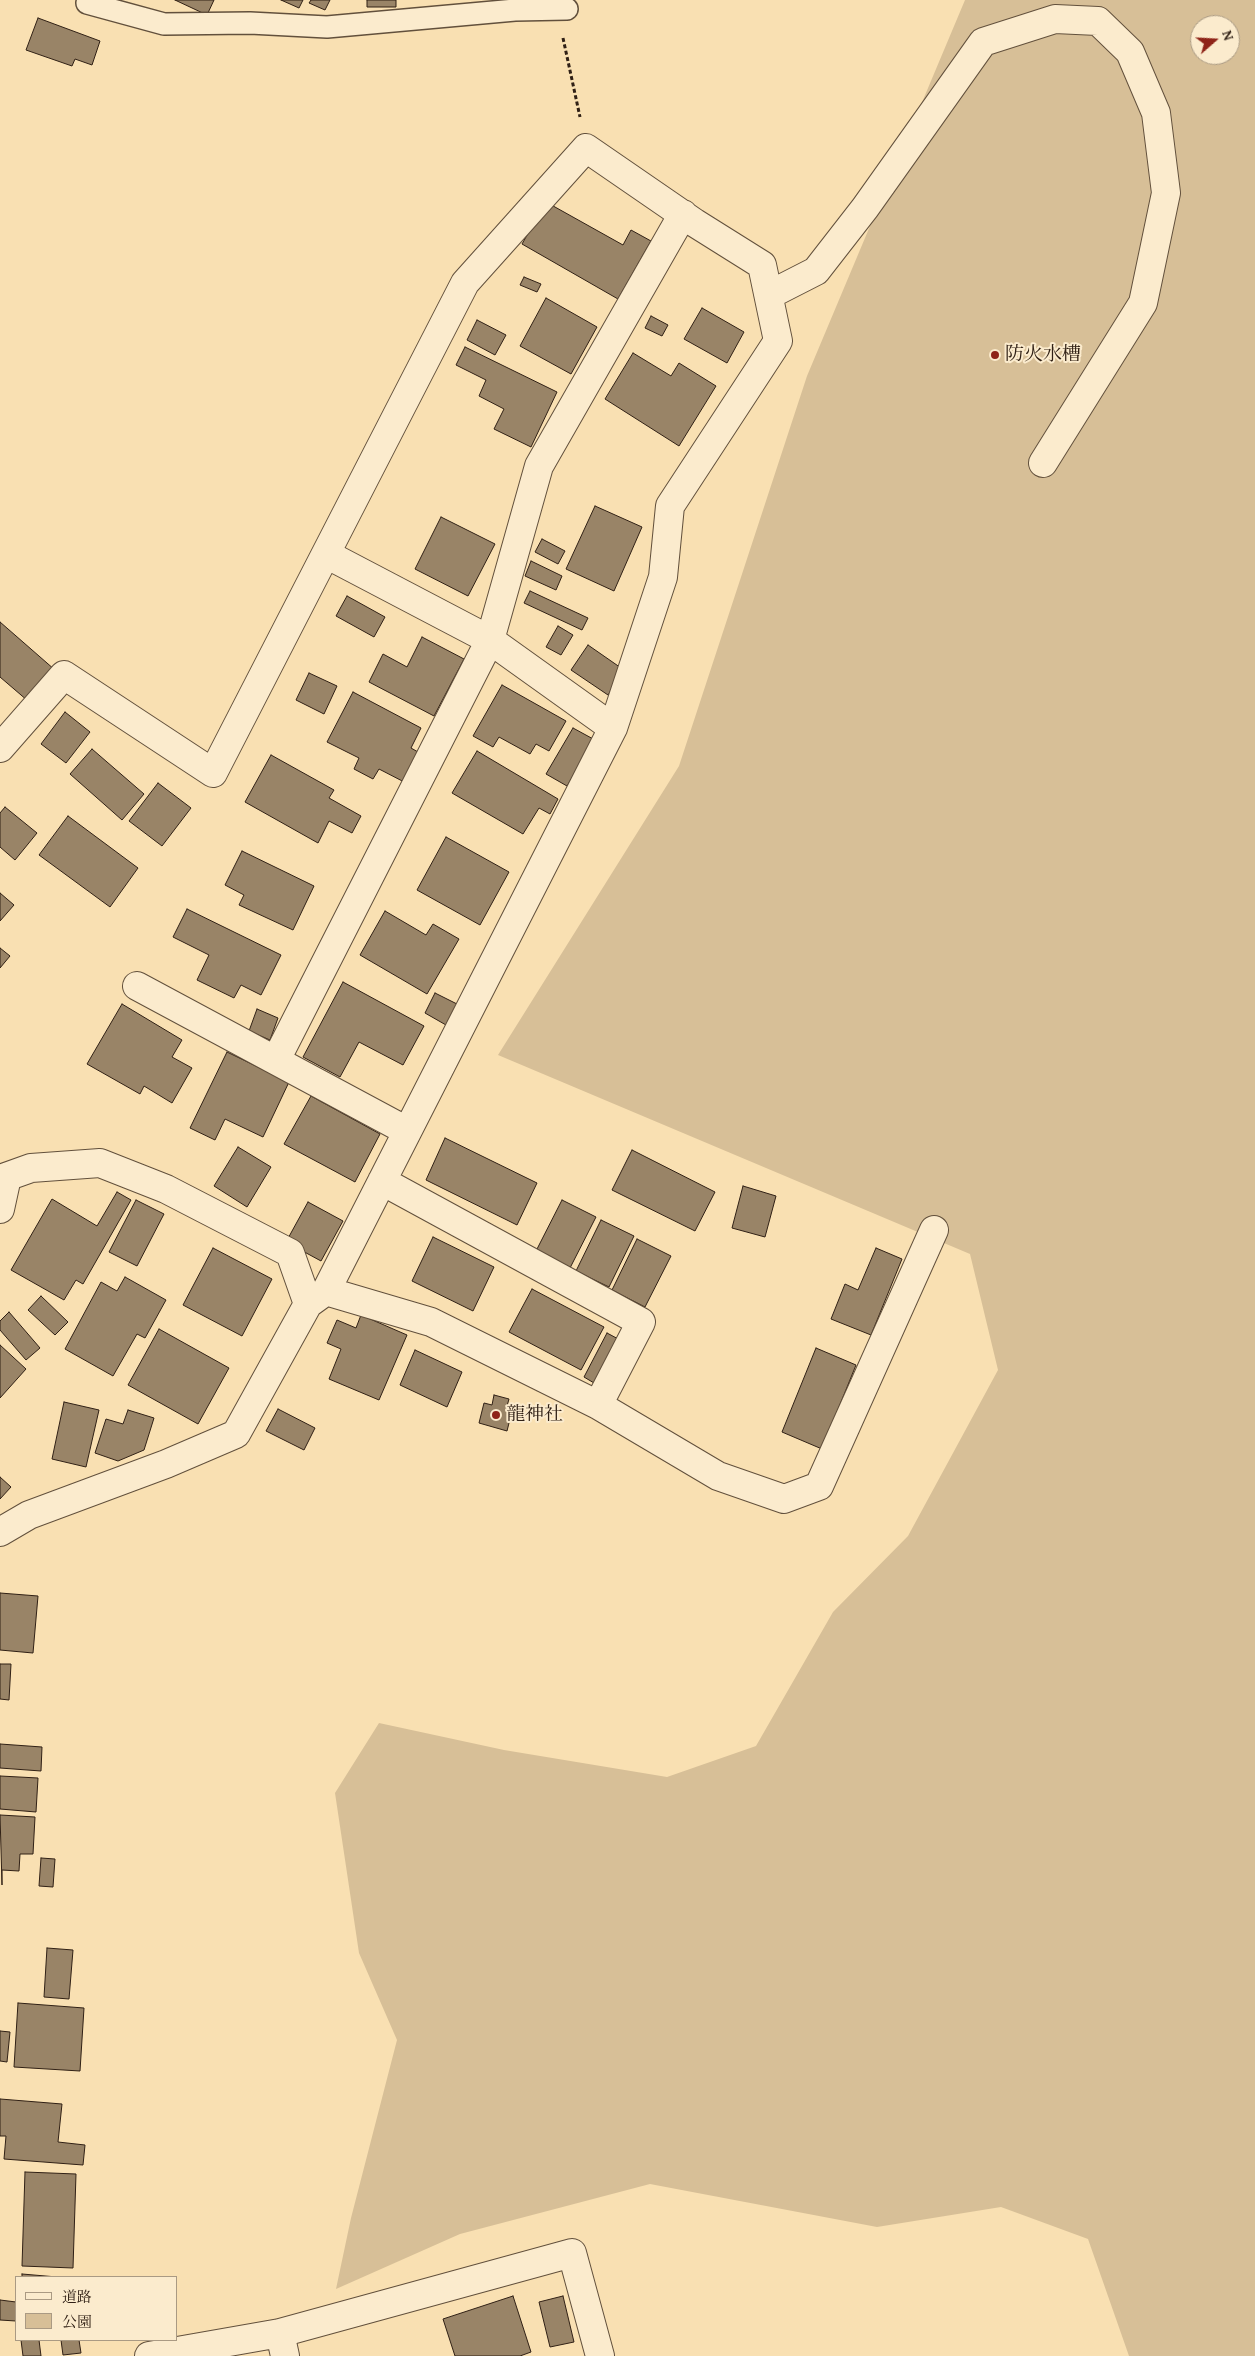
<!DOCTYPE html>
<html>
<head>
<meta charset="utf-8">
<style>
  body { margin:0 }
  #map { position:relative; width:1255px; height:2356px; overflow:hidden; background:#f9e0b2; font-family:"Gentium Book Plus","Noto Serif JP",serif }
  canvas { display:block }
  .legend { position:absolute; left:15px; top:2276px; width:162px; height:65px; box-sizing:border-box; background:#fbebcd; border:1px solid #aa9a83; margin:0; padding:6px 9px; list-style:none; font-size:15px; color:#302015 }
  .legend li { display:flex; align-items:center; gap:10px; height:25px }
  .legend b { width:25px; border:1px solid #aa9a83 }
  .north { position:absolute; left:1190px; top:15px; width:50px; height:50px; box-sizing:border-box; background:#fbebcd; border:1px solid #aa9a83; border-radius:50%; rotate:71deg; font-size:14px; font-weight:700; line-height:20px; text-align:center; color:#302015 }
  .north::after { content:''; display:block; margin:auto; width:18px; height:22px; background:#8f2418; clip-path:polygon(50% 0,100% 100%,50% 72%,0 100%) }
</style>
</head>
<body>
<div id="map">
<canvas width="1255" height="2356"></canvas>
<ul class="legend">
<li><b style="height:6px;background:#fbebcd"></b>道路</li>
<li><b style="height:14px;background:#d7bf97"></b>公園</li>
</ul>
<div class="north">N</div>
</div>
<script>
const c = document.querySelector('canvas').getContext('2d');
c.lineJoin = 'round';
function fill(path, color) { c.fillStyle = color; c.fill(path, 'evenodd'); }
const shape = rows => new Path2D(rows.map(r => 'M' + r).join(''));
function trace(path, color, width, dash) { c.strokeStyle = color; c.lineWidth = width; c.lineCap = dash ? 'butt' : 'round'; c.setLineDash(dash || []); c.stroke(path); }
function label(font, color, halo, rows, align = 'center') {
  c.font = font + ' "Gentium Book Plus","Noto Serif JP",serif'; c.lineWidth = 4; c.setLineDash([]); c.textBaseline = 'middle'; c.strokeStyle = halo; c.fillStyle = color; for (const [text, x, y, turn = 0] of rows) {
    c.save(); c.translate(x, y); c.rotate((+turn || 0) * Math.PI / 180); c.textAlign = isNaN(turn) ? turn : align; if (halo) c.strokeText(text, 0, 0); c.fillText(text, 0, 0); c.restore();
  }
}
fill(shape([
  [965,0,1255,0,1255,2356,1129,2356,1088,2239,1001,2207,877,2227,650,2184,460,2234,336,2289,351,2218,397,2040,359,1953,335,1793,379,1723,504,1750,667,1777,756,1746,833,1612,908,1536,998,1370,970,1254,498,1055,679,766,807,376],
  [1200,25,1230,25,1230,55,1200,55]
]), '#d7bf97');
const building = shape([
  [175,0,214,0,207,15,175,0],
  [281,0,303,0,299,8,281,0],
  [311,0,330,0,325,10,309,3,311,0],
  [367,0,396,0,396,7,367,7,367,0],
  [38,18,100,41,92,65,75,59,72,66,26,50,38,18],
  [546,202,623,245,631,230,651,241,618,299,522,244,546,202],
  [524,277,541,284,537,292,520,285,524,277],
  [546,298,597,327,571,374,520,346,546,298],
  [702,308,744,332,727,363,684,339,702,308],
  [651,316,668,325,662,336,645,328,651,316],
  [477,320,506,335,495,355,467,340,477,320],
  [465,347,557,392,531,447,494,429,504,409,479,396,486,380,456,365,465,347],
  [633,353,671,376,679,363,716,386,679,446,605,399,633,353],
  [595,506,642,527,614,591,566,569,595,506],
  [441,517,495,544,468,596,415,569,441,517],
  [542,539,565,551,558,564,535,552,542,539],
  [531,561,562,576,556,590,525,576,531,561],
  [530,591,588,618,582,630,524,603,530,591],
  [347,596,385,617,374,637,336,616,347,596],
  [0,622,55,670,28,701,0,677,0,622],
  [558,626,573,635,561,655,546,647,558,626],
  [422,637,464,659,434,716,369,682,383,654,407,667,422,637],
  [588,645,624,670,608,695,571,670,588,645],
  [309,673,337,686,324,714,296,700,309,673],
  [502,685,566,721,549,751,536,744,530,754,499,737,493,747,473,736,502,685],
  [353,692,421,728,411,748,425,756,410,785,379,769,373,779,354,769,359,758,327,742,353,692],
  [65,712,90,732,66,763,41,744,65,712],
  [573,728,595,740,567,786,546,774,573,728],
  [92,749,144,794,122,820,70,774,92,749],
  [477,751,558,799,550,814,539,808,523,834,452,793,477,751],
  [271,755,334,790,329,798,361,816,352,833,329,821,318,843,245,802,271,755],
  [158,783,191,808,162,846,129,821,158,783],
  [5,807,37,833,15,860,0,847,0,813,5,807],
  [68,816,138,868,110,907,39,855,68,816],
  [446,837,509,872,480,925,417,890,446,837],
  [242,851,314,886,293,930,239,905,244,895,225,885,242,851],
  [0,893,14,905,0,921,0,893],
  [187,909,281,955,261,995,241,985,234,998,197,980,209,955,173,937,187,909],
  [385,911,426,935,433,924,459,939,427,994,360,955,385,911],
  [0,948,10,956,0,968,0,948],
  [343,982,424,1026,403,1065,359,1042,340,1077,303,1057,343,982],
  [435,993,457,1004,446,1025,425,1013,435,993],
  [122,1004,182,1040,172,1057,192,1068,172,1103,144,1086,140,1094,87,1064,122,1004],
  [257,1009,278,1018,270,1040,249,1031,257,1009],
  [227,1052,289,1082,263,1137,225,1119,215,1140,190,1128,227,1052],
  [311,1096,380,1134,355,1182,284,1144,311,1096],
  [445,1138,537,1183,517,1225,426,1180,445,1138],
  [238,1147,271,1167,247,1207,214,1186,238,1147],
  [632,1150,715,1192,695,1231,612,1190,632,1150],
  [743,1186,776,1196,765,1237,732,1228,743,1186],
  [117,1192,131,1200,83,1284,76,1280,64,1300,11,1270,52,1199,97,1226,117,1192],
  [136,1200,164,1214,137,1266,109,1252,136,1200],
  [562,1200,596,1217,570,1268,536,1251,562,1200],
  [308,1202,343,1221,321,1261,286,1242,308,1202],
  [601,1220,634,1236,609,1287,576,1271,601,1220],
  [433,1237,494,1267,473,1311,412,1281,433,1237],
  [637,1239,671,1256,645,1307,612,1290,637,1239],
  [213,1248,272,1279,242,1336,183,1305,213,1248],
  [876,1248,902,1259,871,1335,831,1319,845,1284,858,1290,876,1248],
  [125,1277,166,1300,145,1338,137,1334,113,1376,65,1349,101,1282,117,1291,125,1277],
  [532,1289,604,1327,581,1370,509,1332,532,1289],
  [41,1296,68,1322,55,1335,28,1310,41,1296],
  [9,1312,40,1348,26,1360,0,1330,0,1321,9,1312],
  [361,1315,407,1335,379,1400,329,1379,341,1349,327,1343,337,1320,356,1328,361,1315],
  [159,1329,229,1368,198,1424,128,1385,159,1329],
  [607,1333,622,1341,599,1386,584,1377,607,1333],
  [0,1345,26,1369,0,1398,0,1345],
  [816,1348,856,1365,822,1449,782,1432,816,1348],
  [415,1350,462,1372,447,1407,400,1385,415,1350],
  [494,1395,509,1399,507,1406,513,1407,507,1431,479,1423,484,1403,492,1405,494,1395],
  [64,1402,99,1410,86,1467,52,1459,64,1402],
  [278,1409,315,1428,304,1450,266,1431,278,1409],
  [128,1410,154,1418,144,1450,118,1461,95,1453,106,1419,123,1424,128,1410],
  [0,1477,11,1487,0,1499,0,1477],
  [0,1593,38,1596,33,1653,0,1650,0,1593],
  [0,1664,11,1664,9,1700,0,1699,0,1664],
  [0,1744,42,1747,41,1771,0,1768,0,1744],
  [0,1776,38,1778,36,1812,0,1809,0,1776],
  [0,1815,35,1817,33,1854,20,1854,19,1871,2,1870,2,1885,0,1815],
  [41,1858,55,1859,53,1887,39,1886,41,1858],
  [47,1948,73,1950,69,1999,44,1997,47,1948],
  [18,2003,84,2008,80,2071,14,2067,18,2003],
  [0,2031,10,2032,7,2062,0,2061,0,2031],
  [0,2099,62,2104,58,2142,85,2145,83,2165,4,2159,6,2136,0,2136,0,2099],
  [25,2172,76,2174,73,2268,22,2266,25,2172],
  [22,2274,57,2277,22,2277,22,2274],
  [513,2296,531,2352,520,2356,455,2356,443,2319,513,2296],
  [563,2296,574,2342,550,2347,539,2302,563,2296],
  [0,2300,16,2302,16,2321,0,2320,0,2300],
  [21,2340,39,2340,41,2356,23,2356,21,2340],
  [61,2340,79,2340,81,2353,63,2355,61,2340]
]);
fill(building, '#998467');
trace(building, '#302015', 1);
const lane = shape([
  [87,3,164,24,250,23,327,27,515,10,567,9]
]);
const street = shape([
  [769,295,816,271,865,208,983,42,1055,19,1098,21,1130,52,1156,113,1166,193,1143,303,1043,463],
  [326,554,490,640,613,728],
  [0,748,64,675,213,773,465,283,586,148,695,223,762,265,778,341,670,506,663,577,613,728,326,1291,308,1304],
  [137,986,407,1131],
  [276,1060,490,640,539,466,683,214],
  [0,1179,31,1168,100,1163,166,1189,290,1253,308,1304,236,1434,166,1464,29,1515,0,1532],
  [382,1181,641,1322,598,1405],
  [0,1209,7,1177],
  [326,1291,431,1322,598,1405,718,1476,784,1499,819,1486,934,1230],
  [280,2333,285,2356],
  [149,2356,280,2333,572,2253,600,2356]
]);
trace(lane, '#62503c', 24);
trace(street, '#62503c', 30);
trace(shape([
  [563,38,580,117]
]), '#302015', 3, [4, 2.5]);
trace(lane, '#fbebcd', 21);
trace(street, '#fbebcd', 28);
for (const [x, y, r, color] of [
  [995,355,5,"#8f2418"],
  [496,1415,5,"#8f2418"]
]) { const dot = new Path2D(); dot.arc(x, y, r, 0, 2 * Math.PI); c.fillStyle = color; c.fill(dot); trace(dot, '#fbebcd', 2); }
label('19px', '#302015', '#fbebcd', [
  ["防火水槽",1005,355],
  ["龍神社",506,1415]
], 'left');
</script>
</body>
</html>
